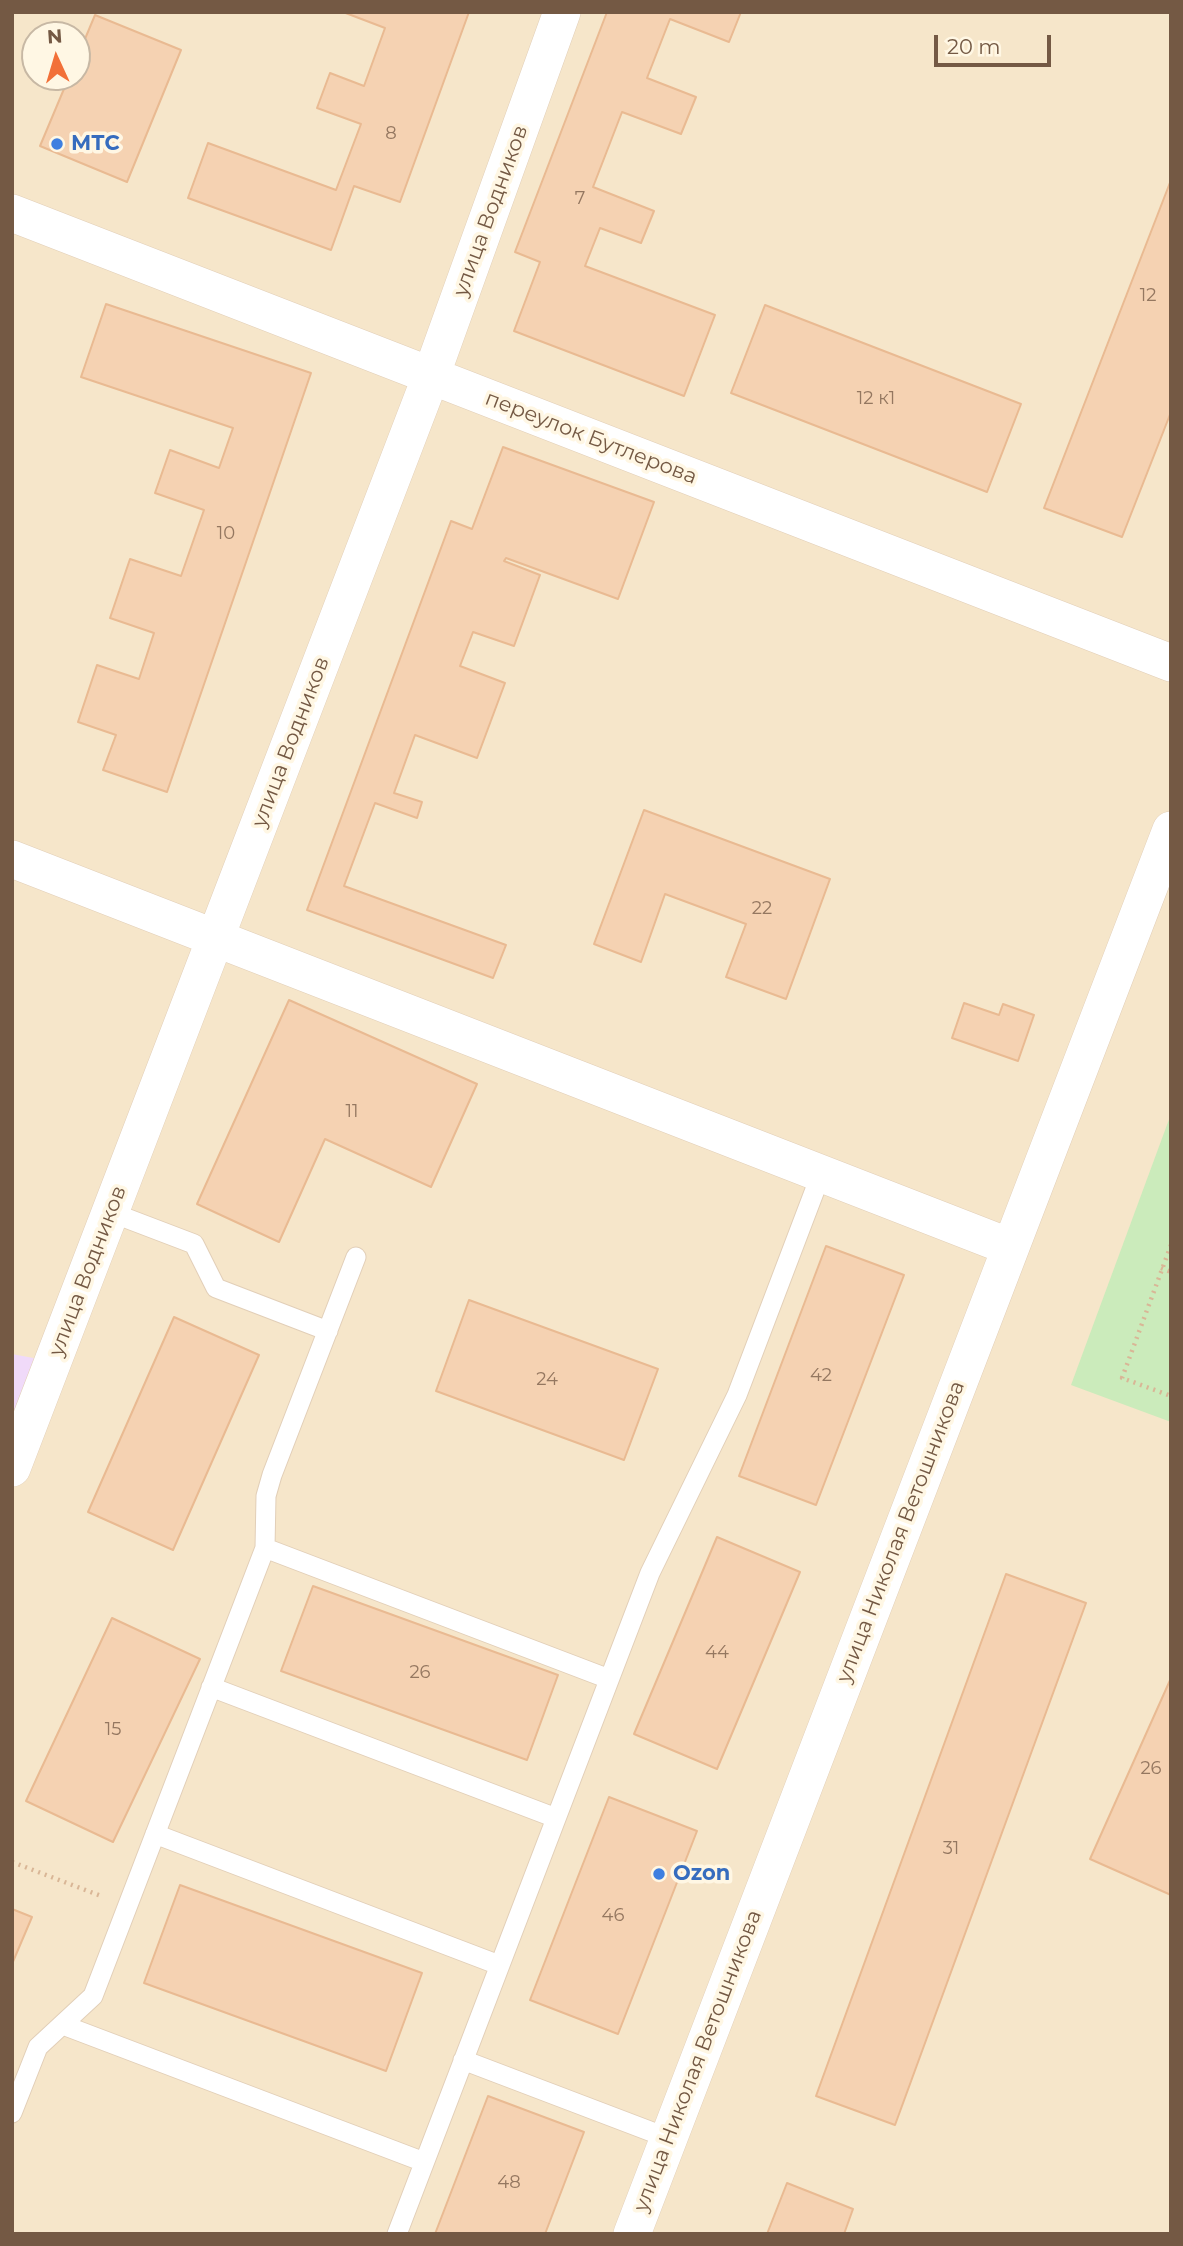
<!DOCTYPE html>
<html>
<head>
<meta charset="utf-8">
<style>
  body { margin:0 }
  #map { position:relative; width:1183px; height:2246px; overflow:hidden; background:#fef4dc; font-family:Montserrat,sans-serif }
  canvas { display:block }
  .frame { position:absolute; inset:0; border:14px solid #745944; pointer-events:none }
  .north { position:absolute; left:21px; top:21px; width:70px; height:70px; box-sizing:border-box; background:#fff7e4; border:2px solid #c7b8a4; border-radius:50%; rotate:356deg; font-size:19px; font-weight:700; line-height:28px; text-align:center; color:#745944 }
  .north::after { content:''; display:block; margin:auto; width:24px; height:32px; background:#f27038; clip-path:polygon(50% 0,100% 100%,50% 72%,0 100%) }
  .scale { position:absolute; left:934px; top:35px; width:117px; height:32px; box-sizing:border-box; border:4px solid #745944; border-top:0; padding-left:9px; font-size:21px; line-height:24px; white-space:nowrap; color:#745944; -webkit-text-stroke:5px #fff7e4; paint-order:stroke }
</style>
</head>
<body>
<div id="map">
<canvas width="1183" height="2246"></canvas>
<div class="frame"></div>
<div class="north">N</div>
<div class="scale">20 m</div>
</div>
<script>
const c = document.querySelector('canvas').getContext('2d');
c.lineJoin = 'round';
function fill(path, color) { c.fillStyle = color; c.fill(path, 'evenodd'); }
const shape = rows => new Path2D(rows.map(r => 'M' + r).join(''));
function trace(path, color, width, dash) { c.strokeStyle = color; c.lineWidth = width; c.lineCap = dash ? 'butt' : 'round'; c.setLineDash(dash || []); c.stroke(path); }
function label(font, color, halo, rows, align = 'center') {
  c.font = font + ' Montserrat,sans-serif'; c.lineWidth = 7; c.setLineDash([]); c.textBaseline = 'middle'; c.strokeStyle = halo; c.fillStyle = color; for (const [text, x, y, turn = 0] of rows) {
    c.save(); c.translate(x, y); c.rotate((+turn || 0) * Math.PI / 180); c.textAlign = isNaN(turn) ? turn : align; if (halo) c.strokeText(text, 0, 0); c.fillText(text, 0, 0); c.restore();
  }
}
fill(shape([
  [12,12,1171,12,1171,2234,12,2234],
  [35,35,77,35,77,77,35,77]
]), '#f6e6ca');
fill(shape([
  [12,1354,60,1363,12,1491]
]), '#f0daf9');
fill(shape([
  [1171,1114,1171,1422,1071,1385]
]), '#cbebbb');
const building = shape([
  [343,12,469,12,400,202,354,186,331,250,188,198,208,143,336,190,361,124,317,108,330,73,364,86,385,28,343,12],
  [607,12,741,12,729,42,670,19,647,78,696,97,681,134,622,112,593,187,654,211,641,243,600,228,585,266,715,315,684,396,514,331,540,262,515,252,607,12],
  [95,15,181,50,127,182,40,146,69,77,77,77,77,58,95,15],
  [1171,180,1171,412,1122,537,1044,508,1171,180],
  [106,304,311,373,167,792,103,770,116,735,78,722,97,665,139,679,154,633,110,618,130,559,181,576,204,510,155,493,170,450,219,468,233,428,81,377,106,304],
  [765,305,1021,404,987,492,731,393,765,305],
  [503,447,654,502,618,599,506,558,504,561,540,575,514,646,473,632,460,666,505,683,477,758,415,735,394,793,422,802,417,818,375,803,344,886,506,945,493,978,307,910,451,521,472,529,503,447],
  [644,810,830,879,786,999,726,977,746,924,665,894,641,962,594,944,644,810],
  [289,1000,477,1084,431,1187,325,1139,279,1242,197,1204,289,1000],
  [964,1003,999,1015,1003,1004,1034,1015,1018,1061,952,1038,964,1003],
  [826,1246,904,1275,816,1505,739,1476,826,1246],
  [469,1300,658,1369,624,1460,436,1391,469,1300],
  [174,1317,259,1355,173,1550,88,1512,174,1317],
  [717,1537,800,1572,717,1769,634,1734,717,1537],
  [1006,1574,1086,1603,895,2125,816,2096,1006,1574],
  [313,1586,558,1675,527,1760,281,1671,313,1586],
  [112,1618,200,1659,113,1842,26,1801,112,1618],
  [1171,1678,1171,1895,1090,1859,1171,1678],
  [609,1797,697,1831,618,2034,530,2000,609,1797],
  [180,1885,422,1973,386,2071,144,1983,180,1885],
  [12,1909,32,1917,12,1964,12,1909],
  [488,2096,584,2132,545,2234,435,2234,488,2096],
  [787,2183,853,2209,844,2234,767,2234,787,2183]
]);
fill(building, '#f5d2b2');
trace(building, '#e9ba92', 2);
const service = shape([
  [110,1212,194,1244,216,1288,328,1331],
  [265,1548,609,1679],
  [211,1687,556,1818],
  [155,1834,499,1965],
  [63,2025,424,2162],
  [463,2060,668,2138],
  [12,2113,38,2047,93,1996,265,1548,266,1496,272,1475,356,1257],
  [397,2234,650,1573,737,1395,821,1174]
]);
const minor = shape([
  [12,213,1171,663],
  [12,859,1010,1247],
  [12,1468,431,376,562,12],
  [632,2234,1171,830]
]);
trace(service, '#e2cfb8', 21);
trace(minor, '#e2cfb8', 38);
trace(shape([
  [1171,1245,1122,1378,1171,1396],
  [1161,1268,1171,1272],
  [12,1862,101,1896]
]), '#d9b696', 4.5, [2, 5]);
trace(service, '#fff', 19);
trace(minor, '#fff', 37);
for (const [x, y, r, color] of [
  [57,144,7,"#3f7fe0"],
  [659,1874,7,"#3f7fe0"]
]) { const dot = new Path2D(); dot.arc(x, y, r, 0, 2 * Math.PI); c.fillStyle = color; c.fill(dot); trace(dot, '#fff7e4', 2.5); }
label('18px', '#947760', null, [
  ["8",391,134],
  ["7",580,199],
  ["12",1148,296],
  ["12 к1",876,399],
  ["10",226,534],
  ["22",762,909],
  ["11",352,1112],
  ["42",821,1376],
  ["24",547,1380],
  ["44",717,1653],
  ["26",420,1673],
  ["15",113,1730],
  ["26",1151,1769],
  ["31",951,1849],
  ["46",613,1916],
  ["48",509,2183]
]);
label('bold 21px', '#366cbe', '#fff7e4', [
  ["МТС",71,144],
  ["Ozon",673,1874]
], 'left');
label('21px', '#745944', '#fff7e4', [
  ["улица Водников",491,211,-70],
  ["переулок Бутлерова",591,438,21],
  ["улица Водников",291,742,-69],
  ["улица Водников",88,1271,-69],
  ["улица Николая Ветошникова",901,1532,-69],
  ["улица Николая Ветошникова",698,2061,-69]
]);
</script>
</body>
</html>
